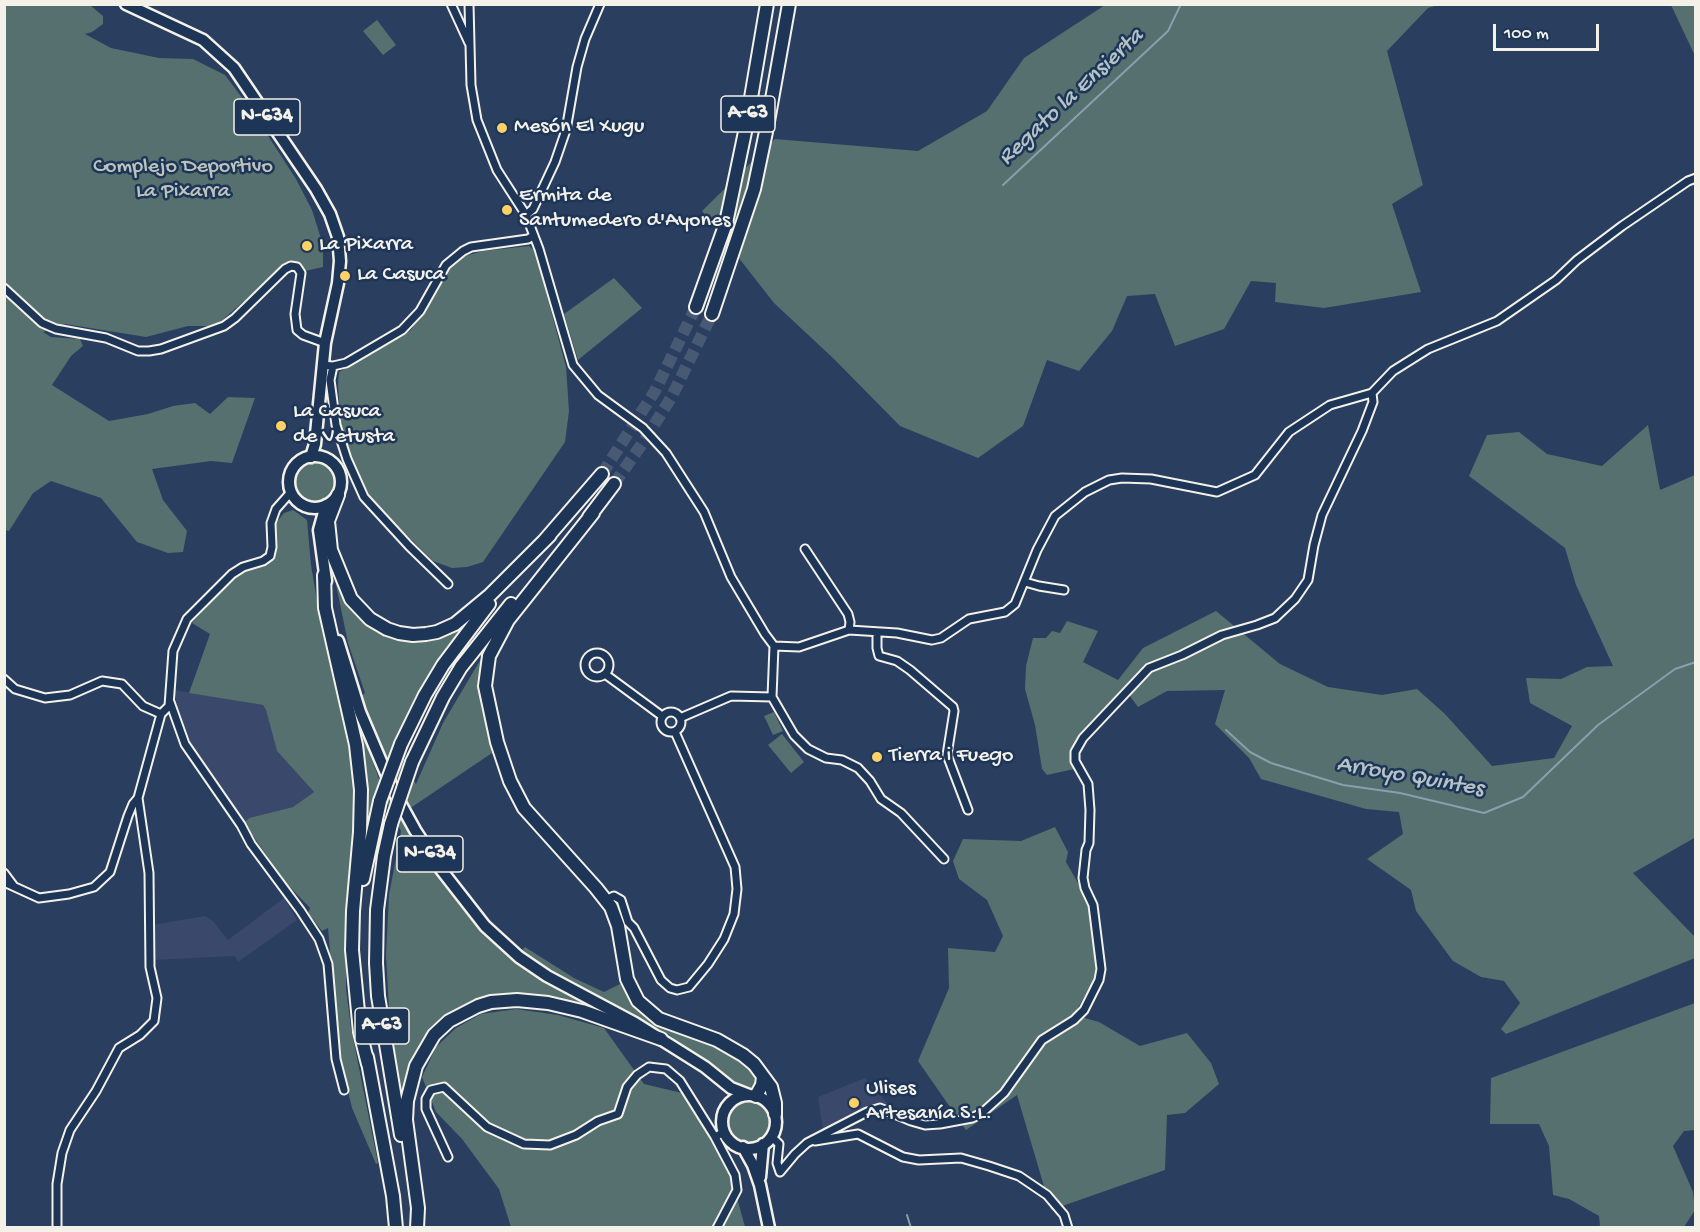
<!DOCTYPE html>
<html>
<head>
<meta charset="utf-8">
<style>
  body { margin:0 }
  #map { position:relative; width:1700px; height:1232px; overflow:hidden; background:#2a3e60; font-family:"Gochi Hand",sans-serif }
  canvas { display:block }
  .frame { position:absolute; inset:0; border:6px solid #f4f1e8; pointer-events:none }
  .scale { position:absolute; left:1493px; top:24px; width:106px; height:27px; box-sizing:border-box; border:3px solid #f4f1e8; border-top:0; padding-left:8px; font-size:18px; line-height:21px; white-space:nowrap; color:#f4f1e8; -webkit-text-stroke:4px #1d3557; paint-order:stroke }
</style>
</head>
<body>
<div id="map">
<canvas width="1700" height="1232"></canvas>
<div class="frame"></div>
<div class="scale">100 m</div>
</div>
<script>
const c = document.querySelector('canvas').getContext('2d');
c.lineJoin = 'round';
function fill(path, color) { c.fillStyle = color; c.fill(path, 'evenodd'); }
const shape = rows => new Path2D(rows.map(r => 'M' + r).join(''));
function trace(path, color, width, dash) { c.strokeStyle = color; c.lineWidth = width; c.lineCap = dash ? 'butt' : 'round'; c.setLineDash(dash || []); c.stroke(path); }
function label(font, color, halo, rows, align = 'center') {
  c.font = font + ' "Gochi Hand",sans-serif'; c.lineWidth = 5; c.setLineDash([]); c.textBaseline = 'middle'; c.strokeStyle = halo; c.fillStyle = color; for (const [text, x, y, turn = 0] of rows) {
    c.save(); c.translate(x, y); c.rotate((+turn || 0) * Math.PI / 180); c.textAlign = isNaN(turn) ? turn : align; if (halo) c.strokeText(text, 0, 0); c.fillText(text, 0, 0); c.restore();
  }
}
fill(shape([
  [175,690,263,705,266,710,277,751,314,792,293,807,249,818,244,823,187,742,178,715],
  [284,898,297,920,238,962,235,956,154,960,152,925,205,916,213,921,228,940],
  [865,1078,887,1103,886,1109,856,1115,823,1131,818,1097]
]), '#3a486b');
fill(shape([
  [5,5,90,5,103,16,103,24,92,32,85,34,111,48,159,58,193,59,225,75,252,111,296,179,312,210,323,245,323,267,305,271,295,261,290,261,220,322,209,326,188,326,146,337,65,324,43,332,51,337,80,339,83,346,71,356,52,385,109,421,148,414,173,406,195,403,210,414,228,397,255,398,232,463,211,461,152,469,163,500,187,531,183,552,168,553,137,542,101,498,51,481,33,493,9,531,5,530],
  [1105,5,1438,5,1428,8,1387,51,1423,185,1392,204,1421,292,1324,308,1275,302,1276,283,1251,281,1224,329,1175,346,1155,294,1127,296,1112,331,1079,371,1047,360,1023,426,978,458,900,426,834,359,774,303,702,211,775,139,918,151,987,111,1024,58],
  [1671,5,1695,5,1695,56],
  [377,20,396,45,383,55,363,31],
  [529,246,535,251,566,367,569,411,565,442,483,562,467,567,452,568,433,561,373,502,363,484,353,463,341,425,338,385,339,372,411,330,449,269,465,256,483,251],
  [614,278,642,308,578,360,564,314],
  [1648,425,1660,490,1695,475,1696,837,1633,873,1695,937,1695,958,1506,1034,1501,1029,1520,1003,1504,981,1481,977,1453,961,1416,911,1411,890,1367,859,1403,834,1399,812,1366,809,1261,779,1249,758,1215,724,1225,690,1167,691,1138,707,1124,688,1074,746,1072,758,1074,769,1047,775,1042,769,1035,725,1025,689,1026,666,1033,638,1046,638,1052,631,1060,633,1067,621,1098,631,1083,662,1118,680,1143,648,1216,611,1280,664,1328,687,1382,695,1417,689,1445,714,1492,766,1554,758,1572,726,1530,703,1526,678,1561,679,1587,667,1613,666,1576,585,1565,548,1469,476,1487,435,1519,432,1547,454,1602,466],
  '295 483a21 21 0 1 1 42 0a21 21 0 1 1-42 0Z',
  [293,510,307,520,311,565,321,625,352,764,355,816,352,864,350,881,348,882,346,923,346,989,351,1028,378,1163,376,1164,352,1108,339,1054,328,928,322,931,308,913,310,908,286,883,244,823,249,818,293,807,314,792,277,751,266,710,263,705,189,693,210,634,192,623,235,576,244,570,267,563,271,560,276,547,275,524,284,513],
  [333,570,363,619,435,638,462,627,415,697,394,743,406,762,405,765,416,784,443,723,485,652,480,674,480,693,489,726,488,735,492,753,409,809,380,749,360,697,365,693,348,643],
  [353,707,379,779,416,843,457,902,482,930,511,957,555,988,600,1012,533,997,447,1018,401,1101,389,1009,386,955,389,895,401,831,379,786,365,832],
  [774,712,783,731,773,735,764,716],
  [782,734,804,762,791,773,768,745],
  [1055,827,1068,852,1066,862,1090,904,1096,953,1096,972,1093,981,1074,1015,1099,1022,1140,1046,1187,1033,1211,1063,1219,1084,1185,1113,1167,1115,1165,1170,1051,1210,1017,1095,966,1130,918,1061,949,988,948,948,995,952,1003,936,987,900,959,879,953,861,963,839,1021,841],
  [525,947,574,978,604,992,622,983,630,1001,650,1020,668,1030,711,1043,734,1055,747,1066,759,1082,754,1090,736,1086,668,1034,575,985,538,963,521,951],
  [1695,1003,1695,1130,1684,1131,1673,1146,1693,1192,1695,1210,1684,1227,1600,1227,1599,1216,1569,1199,1553,1195,1549,1146,1539,1124,1490,1124,1491,1078],
  [516,1009,558,1015,604,1028,644,1084,682,1093,730,1172,745,1227,511,1227,499,1189,462,1139,436,1112,422,1077,436,1047,456,1028,481,1014],
  '728 1122a21 21 0 1 1 42 0a21 21 0 1 1-42 0Z'
]), '#55706e');
trace(shape([
  [1003,185,1168,31,1181,4],
  [1226,730,1250,752,1271,763,1343,785,1400,793,1484,813,1523,797,1598,725,1675,669,1696,662],
  [907,1215,911,1228]
]), '#87a0ad', 2);
trace(shape([
  [602,474,655,391,696,307],
  [614,484,644,441,671,398,712,314]
]), '#485974', 12, [12, 6]);
const minor = shape([
  [451,4,469,43],
  [469,4,471,85,477,120,497,170,526,215,539,249,573,365,598,395,643,428,666,453,704,512,731,577,765,634,774,646,772,697,794,735,808,749,826,758,842,760,858,768,870,781,881,799,901,813,944,859],
  [526,215,533,209,555,162,566,130,577,67,585,39,600,4],
  [4,288,42,323,56,329,106,338,138,351,149,351,161,349,224,326,235,318,285,269,291,266,297,267,301,273,295,314,297,330,303,335,325,343],
  [322,365,333,366,346,363,402,330,420,311,446,265,463,251,471,247,528,239,533,236],
  [333,366,330,380,336,425,347,459,364,497,409,546,448,584],
  [805,549,848,614,850,622,849,630],
  [1025,582,1039,586,1064,590],
  [877,632,877,648,879,656,897,661,910,670,953,707,954,711,947,755,968,810],
  [774,646,799,647,849,630,897,633,932,640,941,638,969,619,1005,612,1015,604,1037,550,1055,516,1085,492,1109,480,1122,478,1151,479,1217,492,1255,475,1289,432,1330,405,1372,393,1393,371,1428,349,1497,321,1556,280,1577,260,1622,226,1688,181,1696,178],
  '585 665a12 12 0 1 1 24 0a12 12 0 1 1-24 0Z',
  [605,674,662,716],
  [4,679,15,689,45,698,70,695,102,681,122,684,143,706,161,714,169,706,173,651,187,619,232,574,243,567,263,561,270,556,272,547,271,523,276,509,291,492],
  [170,702,185,744,241,825,251,844,300,910,319,939,328,964,336,1059,344,1090],
  '661 722a10 10 0 1 1 20 0a10 10 0 1 1-20 0Z',
  [680,718,731,696,772,697],
  [4,873,13,885],
  [4,882,39,898,69,894,94,887,110,872,128,816,133,804,138,798],
  [606,900,614,896,621,900,628,922,634,928,661,980,670,988,677,990,689,987,708,964,724,939,734,914,737,889,735,867,675,732],
  [772,1137,779,1144,777,1163,780,1172,795,1154,807,1143,867,1112,880,1108,911,1121,925,1125,940,1124,972,1118,982,1113,1004,1093,1042,1040,1074,1020,1084,1010,1099,980,1101,969,1093,905,1085,888,1083,878,1086,850,1089,843,1090,810,1088,784,1075,761,1075,752,1083,738,1149,668,1182,655,1222,635,1257,625,1275,618,1295,599,1308,580,1314,545,1322,515,1362,431,1373,402,1372,393],
  [815,1141,858,1134,903,1157,919,1160,961,1158,989,1166,1019,1176,1047,1195,1064,1215,1068,1228],
  [448,1157,426,1109,426,1099,431,1090,444,1087,487,1127,524,1144,550,1145,576,1135,598,1121,618,1114,627,1087,637,1075,649,1067,666,1069,680,1081,715,1137],
  [57,1228,57,1184,62,1153,70,1130,96,1091,119,1048,140,1035,154,1021,157,998,150,967,149,873,138,798,161,714],
  [717,1228,737,1190,735,1175,715,1137,724,1132]
]);
const trunk = shape([
  [126,4,203,40,234,68,316,189,330,214,338,237,340,261,338,283,325,343,315,444,311,457],
  '289 482a26 26 0 1 1 52 0a26 26 0 1 1-52 0Z',
  [326,581,319,530,326,505],
  [338,641,360,712,394,792,415,830,439,867,485,926,519,957,547,976,635,1023,705,1067,731,1088,749,1095],
  '722 1122a27 27 0 1 1 54 0a27 27 0 1 1-54 0Z',
  [743,1147,753,1165,760,1185,769,1228],
  [760,1177,763,1144]
]);
const motorway = shape([
  [696,307,726,223,746,127,767,4],
  [712,314,754,189,767,127,789,4],
  [338,495,328,521,331,550,351,599,370,619,387,629,399,633,413,635,426,634,437,632,455,624,490,595,550,535],
  [593,513,508,620,489,656,485,686,497,742,510,781,524,808,596,888,611,907,618,926,627,979,638,1001,659,1019,717,1040,743,1055,754,1064,771,1087,775,1103,775,1114],
  [589,517,614,484],
  [544,541,602,474],
  [324,575,325,608,356,745,361,790,360,832,353,911,352,950,360,1032,368,1064],
  [401,744,425,695,443,665,489,604],
  [412,762,443,697,461,667,511,604],
  [391,824,384,856,377,910,376,963,378,996,401,1135],
  [363,879,380,801],
  [367,1057,393,1196,396,1228],
  [756,1096,762,1085,763,1077],
  [417,1228,418,1208,406,1120,407,1101,416,1066,434,1035,449,1021,478,1006,491,1002,517,1000,548,1003,582,1011,661,1039]
]);
trace(minor, '#f4f1e8', 11);
trace(trunk, '#f4f1e8', 15);
trace(motorway, '#f4f1e8', 16);
trace(minor, '#1d3557', 7);
trace(trunk, '#1d3557', 10);
trace(motorway, '#1d3557', 12);
const motorwayBridge = shape([
  [380,801,401,744],
  [391,824,412,762]
]);
trace(motorwayBridge, '#f4f1e8', 16, []);
trace(motorwayBridge, '#1d3557', 12);
for (const [x, y, r, color] of [
  [502,128,6,"#ffd166"],
  [507,210,6,"#ffd166"],
  [307,246,6,"#ffd166"],
  [345,276,6,"#ffd166"],
  [281,426,6,"#ffd166"],
  [877,757,6,"#ffd166"],
  [854,1103,6,"#ffd166"]
]) { const dot = new Path2D(); dot.arc(x, y, r, 0, 2 * Math.PI); c.fillStyle = color; c.fill(dot); trace(dot, '#1d3557', 2); }
for (const [x, y, w] of [
  [748,114,54],
  [267,117,66],
  [430,854,66],
  [382,1026,54]
]) { const box = new Path2D(); box.roundRect(x - w / 2, y - 18, w, 36, 4.5); c.fillStyle = '#1d3557'; c.fill(box); trace(box, '#f4f1e8', 1.5); }
label('bold 21px', '#f4f1e8', null, [
  ["A-63",748,114],
  ["N-634",267,117],
  ["N-634",430,854],
  ["A-63",382,1026]
]);
label('22px', '#f4f1e8', '#1d3557', [
  ["Mesón El Xugu",514,128],
  ["Ermita de",519,197],
  ["Santumedero d'Ayones",519,222],
  ["La Pixarra",319,246],
  ["La Casuca",357,276],
  ["La Casuca",293,413],
  ["de Vetusta",293,438],
  ["Tierra i Fuego",889,757],
  ["Ulises",866,1090],
  ["Artesanía S.L.",866,1115]
], 'left');
label('22px', '#bcc4bd', '#1d3557', [
  ["Complejo Deportivo",183,168],
  ["La Pixarra",183,193]
]);
label('italic 24px', '#b5c2c6', '#1d3557', [
  ["Regato la Ensierta",1072,98,-43],
  ["Arroyo Quintes",1410,778,10]
]);
</script>
</body>
</html>
